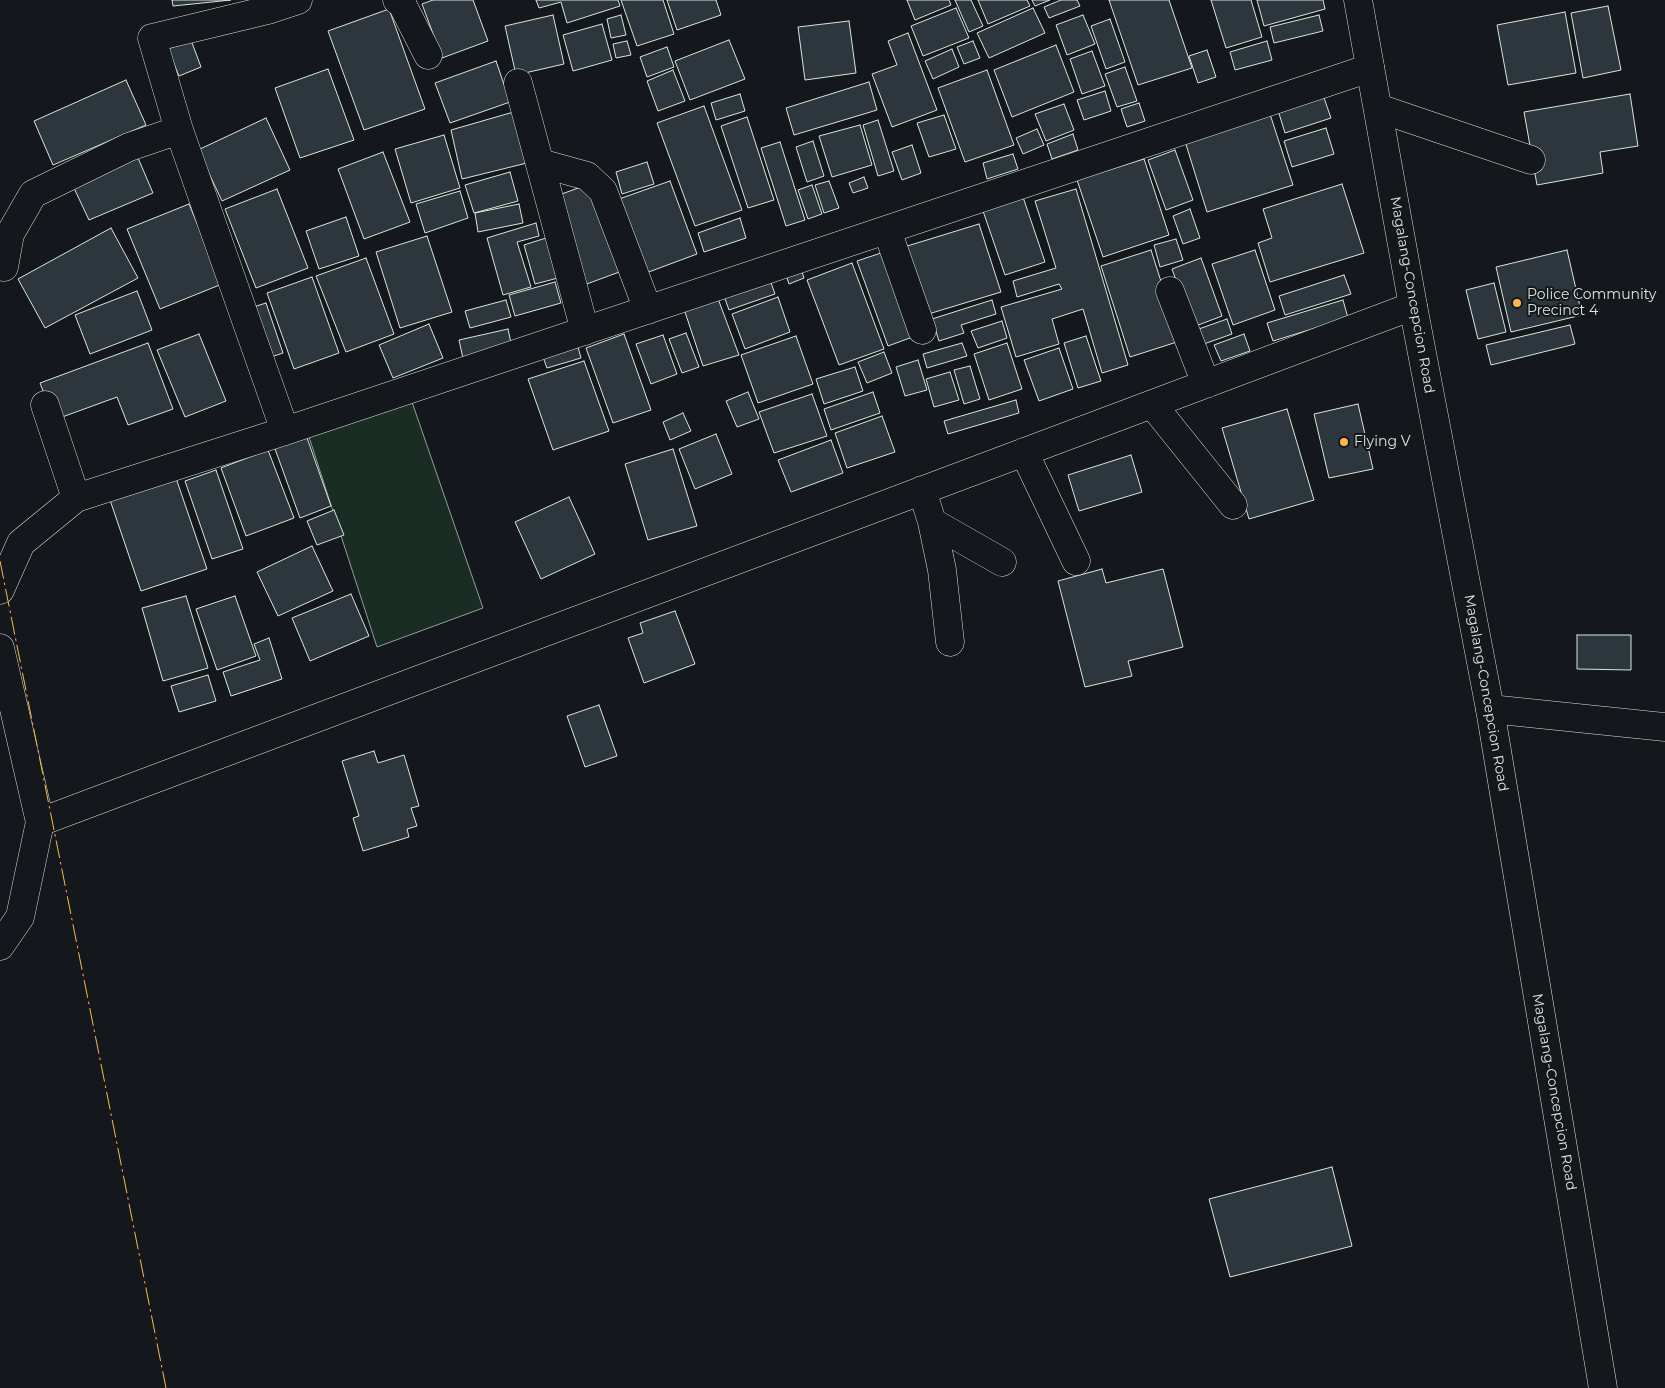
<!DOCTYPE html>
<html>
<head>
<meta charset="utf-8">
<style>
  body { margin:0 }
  canvas { display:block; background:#14181c }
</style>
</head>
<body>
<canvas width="1665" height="1388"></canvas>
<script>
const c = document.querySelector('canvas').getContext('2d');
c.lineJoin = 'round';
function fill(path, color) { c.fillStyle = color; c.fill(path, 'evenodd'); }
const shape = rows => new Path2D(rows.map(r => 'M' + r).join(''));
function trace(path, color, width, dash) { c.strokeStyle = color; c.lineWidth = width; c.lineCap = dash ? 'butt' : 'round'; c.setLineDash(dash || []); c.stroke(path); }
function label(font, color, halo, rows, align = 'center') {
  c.font = font + ' Montserrat,sans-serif'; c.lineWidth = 4; c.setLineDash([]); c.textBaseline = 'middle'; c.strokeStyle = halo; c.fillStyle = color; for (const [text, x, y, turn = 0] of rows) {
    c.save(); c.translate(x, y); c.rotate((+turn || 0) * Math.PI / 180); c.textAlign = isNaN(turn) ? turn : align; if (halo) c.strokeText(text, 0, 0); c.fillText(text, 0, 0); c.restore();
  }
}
const green = shape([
  [412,402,483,608,377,647,309,437,412,402]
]);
fill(green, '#1a2d24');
trace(green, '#939e99', 1);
const building = shape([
  [172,0,231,0,173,6,172,0],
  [433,0,473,0,488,41,442,58,422,4,433,0],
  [536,0,618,0,620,6,567,23,561,2,539,8,536,0],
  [621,0,663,0,674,34,637,46,621,0],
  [667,0,716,0,721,15,677,30,667,0],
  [907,0,949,0,951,5,915,20,907,0],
  [955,0,971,0,983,26,969,32,955,0],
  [978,0,1027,0,1030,6,988,24,978,0],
  [1032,0,1050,0,1035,6,1032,0],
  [1061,0,1077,0,1080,6,1049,18,1044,7,1061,0],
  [1109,0,1169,0,1192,68,1138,85,1109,0],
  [1211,0,1251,0,1262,37,1226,48,1211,0],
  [1257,0,1323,0,1325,9,1264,26,1257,0],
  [1608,6,1621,70,1583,78,1571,13,1608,6],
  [956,8,969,38,923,56,911,26,956,8],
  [1033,8,1045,33,989,58,977,33,1033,8],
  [389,9,425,109,364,130,328,31,389,9],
  [1565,12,1576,73,1508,85,1497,25,1565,12],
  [553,15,564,64,516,75,505,26,553,15],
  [621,15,626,35,611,38,607,19,621,15],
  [1083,15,1095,44,1067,55,1056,25,1083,15],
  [1319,15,1323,31,1274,43,1270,27,1319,15],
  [1110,19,1125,62,1106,69,1091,26,1110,19],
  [849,21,856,73,805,80,798,27,849,21],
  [602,24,612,60,573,71,563,35,602,24],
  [908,33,937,110,892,127,872,74,897,65,888,41,908,33],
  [191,40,201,67,179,76,168,49,191,40],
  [729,40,745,79,690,100,675,61,729,40],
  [627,41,631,55,616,58,613,44,627,41],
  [973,41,980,58,964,64,957,47,973,41],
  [1267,41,1272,60,1235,70,1230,52,1267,41],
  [1056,45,1074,92,1012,117,994,70,1056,45],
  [667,47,674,67,647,77,640,57,667,47],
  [952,49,959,67,933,79,925,61,952,49],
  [1207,50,1216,77,1198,83,1189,56,1207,50],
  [1092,51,1105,86,1082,94,1070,59,1092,51],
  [496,61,510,102,450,123,435,83,496,61],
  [1125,67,1137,101,1117,107,1105,74,1125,67],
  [328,69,354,140,300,158,275,88,328,69],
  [673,70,685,101,658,111,647,81,673,70],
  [987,70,1014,145,965,162,938,88,987,70],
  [126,80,146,125,53,165,34,121,126,80],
  [869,82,877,110,794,135,786,108,869,82],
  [1105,91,1111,111,1084,120,1077,100,1105,91],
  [1322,92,1331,118,1285,133,1277,107,1322,92],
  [740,94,745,111,716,120,711,103,740,94],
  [1630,94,1638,146,1600,152,1603,173,1537,185,1524,112,1630,94],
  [1139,103,1145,121,1127,127,1121,109,1139,103],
  [1064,104,1074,130,1046,141,1035,114,1064,104],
  [704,106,742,210,695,226,657,123,704,106],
  [517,111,531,162,462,179,451,130,517,111],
  [1269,111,1293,185,1207,212,1184,138,1269,111],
  [944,115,956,149,929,157,917,123,944,115],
  [747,117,774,200,748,208,721,126,747,117],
  [266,118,290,170,222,201,198,150,266,118],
  [878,120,894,171,878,176,863,125,878,120],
  [860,125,872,165,832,177,819,136,860,125],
  [1326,128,1334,154,1292,167,1284,141,1326,128],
  [1037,129,1044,145,1023,154,1016,138,1037,129],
  [1073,134,1078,150,1052,159,1047,144,1073,134],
  [444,135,460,188,411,203,395,149,444,135],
  [813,141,824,176,807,182,796,147,813,141],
  [780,142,805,220,786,226,761,148,780,142],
  [912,145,921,173,902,180,892,152,912,145],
  [1175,150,1193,200,1166,210,1148,160,1175,150],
  [383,152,410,222,364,239,338,169,383,152],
  [1013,154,1018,169,987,179,983,163,1013,154],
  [138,158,153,193,89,220,73,186,138,158],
  [1144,159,1169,235,1103,257,1077,180,1144,159],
  [647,162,654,184,622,194,616,172,647,162],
  [510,172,518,201,474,213,465,185,510,172],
  [864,177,868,188,853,193,849,183,864,177],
  [670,181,697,254,646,273,619,199,670,181],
  [829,181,839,208,824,213,815,185,829,181],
  [589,184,622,271,584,285,551,198,589,184],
  [1342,184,1364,253,1270,282,1258,243,1272,238,1263,209,1342,184],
  [812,185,822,214,808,219,798,190,812,185],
  [277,189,308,268,256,288,225,209,277,189],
  [1076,189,1128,365,1102,373,1083,309,1052,319,1059,344,1016,357,1001,307,1062,289,1059,284,1017,297,1013,281,1056,268,1035,201,1076,189],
  [460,191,468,218,425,233,416,204,460,191],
  [1023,197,1045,262,1005,275,983,211,1023,197],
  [189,204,222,284,160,309,127,229,189,204],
  [519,204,523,223,478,232,475,213,519,204],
  [1190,209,1200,238,1183,244,1173,216,1190,209],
  [346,217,359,256,319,269,306,231,346,217],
  [740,218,746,238,704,252,698,233,740,218],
  [536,223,539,236,517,242,531,287,503,295,487,238,536,223],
  [979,224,1001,292,925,315,904,247,979,224],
  [111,228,138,278,45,328,18,279,111,228],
  [427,236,452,312,400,328,376,252,427,236],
  [546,238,558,278,535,284,524,245,546,238],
  [1176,239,1183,260,1160,267,1154,245,1176,239],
  [1151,250,1180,341,1130,357,1101,266,1151,250],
  [1255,250,1275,310,1233,325,1212,264,1255,250],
  [1567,250,1582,315,1511,332,1496,267,1567,250],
  [887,251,918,335,888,346,857,261,887,251],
  [366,258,394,334,346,352,316,276,366,258],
  [1201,258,1222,316,1193,327,1172,269,1201,258],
  [852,263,884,349,839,365,807,280,852,263],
  [800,266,804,278,789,284,785,272,800,266],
  [1344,275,1351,294,1285,315,1279,296,1344,275],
  [312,277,339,353,294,369,267,293,312,277],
  [770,280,775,294,729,310,724,296,770,280],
  [555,282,561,303,515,316,509,295,555,282],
  [1494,283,1506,332,1478,339,1466,290,1494,283],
  [137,291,152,330,90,354,75,315,137,291],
  [717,296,739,355,703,366,683,306,717,296],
  [778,297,790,332,745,349,732,314,778,297],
  [506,300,511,317,470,328,465,311,506,300],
  [992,300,996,314,961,325,964,333,939,341,932,319,992,300],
  [1343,300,1348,318,1273,341,1267,323,1343,300],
  [266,303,283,353,265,359,247,309,266,303],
  [1227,319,1232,334,1201,345,1196,330,1227,319],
  [1002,321,1007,338,978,348,971,331,1002,321],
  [429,324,443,358,393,378,379,345,429,324],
  [1570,325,1575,344,1491,365,1486,345,1570,325],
  [508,329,513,352,464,363,459,340,508,329],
  [686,333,699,367,682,373,669,339,686,333],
  [199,334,226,401,185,417,157,350,199,334],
  [624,334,651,410,613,423,586,348,624,334],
  [1244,334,1250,351,1221,361,1214,345,1244,334],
  [663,335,677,374,651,384,636,344,663,335],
  [796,336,813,384,758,403,741,355,796,336],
  [1086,336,1101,381,1078,388,1064,343,1086,336],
  [148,343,173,409,128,425,117,397,54,420,40,383,148,343],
  [962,343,967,356,927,368,923,354,962,343],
  [1007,343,1022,389,989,400,974,354,1007,343],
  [578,347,581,358,547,368,543,357,578,347],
  [1059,348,1073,389,1039,401,1024,360,1059,348],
  [884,352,892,373,867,383,858,362,884,352],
  [918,360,927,390,905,396,896,367,918,360],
  [584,361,609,431,553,450,528,379,584,361],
  [970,366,980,399,964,404,954,370,970,366],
  [855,367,863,391,824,404,816,379,855,367],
  [950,372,959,400,934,407,926,379,950,372],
  [748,392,759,419,737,427,726,401,748,392],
  [873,392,880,413,831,430,824,409,873,392],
  [812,394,827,436,774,453,759,412,812,394],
  [1016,400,1019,413,948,434,944,421,1016,400],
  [1358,404,1373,469,1329,478,1314,414,1358,404],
  [1287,409,1314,500,1249,519,1222,428,1287,409],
  [683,413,691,431,670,440,663,422,683,413],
  [882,416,895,452,847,468,835,433,882,416],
  [716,434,732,474,695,489,679,449,716,434],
  [306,435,331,506,300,518,274,446,306,435],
  [831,440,843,473,791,492,778,460,831,440],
  [673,449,697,526,648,540,625,464,673,449],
  [268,450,294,518,246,536,221,468,268,450],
  [1131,455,1142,492,1079,511,1068,475,1131,455],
  [216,470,243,549,212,559,185,481,216,470],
  [176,478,207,569,141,591,110,500,176,478],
  [569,497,595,554,541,579,515,522,569,497],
  [334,510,344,535,317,545,307,521,334,510],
  [312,546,333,591,278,616,257,572,312,546],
  [1102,569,1106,583,1163,569,1183,647,1128,661,1132,676,1085,687,1058,581,1102,569],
  [351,594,369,636,310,661,292,618,351,594],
  [186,596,208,668,163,681,142,608,186,596],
  [235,596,256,656,217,670,196,609,235,596],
  [675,611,695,664,644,683,628,638,643,633,640,623,675,611],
  [1577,635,1631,635,1631,670,1577,669,1577,635],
  [269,638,282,679,231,696,223,672,260,660,254,644,269,638],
  [208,675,216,701,179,712,171,686,208,675],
  [599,705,617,756,585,767,567,716,599,705],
  [374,751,378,763,404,755,419,806,411,808,417,826,407,829,409,837,363,851,353,818,359,816,342,761,374,751],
  [1332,1167,1352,1246,1230,1277,1209,1199,1332,1167]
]);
fill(building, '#2c363c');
trace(building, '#d8e6dc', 1);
const minor = shape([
  [397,0,402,4,428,55],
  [518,83,585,331],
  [1378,108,1531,160],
  [540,163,587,176,603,191,648,310],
  [887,230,922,330],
  [4,267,10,234,33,194,129,147,179,130],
  [1170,291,1206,384],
  [1152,404,1233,505],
  [45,405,76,498],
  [285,431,179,130,152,38,268,10,298,0],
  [1024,452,1076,561],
  [922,490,932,522,942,570,950,642],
  [932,522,1002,562],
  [0,590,21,543,76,498,285,431,1370,68],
  [0,648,40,822,20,917,0,946],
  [1490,709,1665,727],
  [40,822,1413,306]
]);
const major = shape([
  [1358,0,1413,306,1490,709,1603,1388]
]);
trace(minor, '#d8e6dc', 29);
trace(major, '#d8e6dc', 29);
trace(minor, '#14181c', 28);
trace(major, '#14181c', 28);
trace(shape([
  [0,561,166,1388]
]), '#ffb74d', 1, [18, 4, 2.5, 4]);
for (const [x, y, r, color] of [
  [1517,303,5,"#ffb74d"],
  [1344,442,5,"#ffb74d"]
]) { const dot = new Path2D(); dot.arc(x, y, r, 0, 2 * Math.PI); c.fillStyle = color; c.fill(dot); trace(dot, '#14181c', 2); }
label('14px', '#d8e6dc', '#14181c', [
  ["Magalang-Concepcion Road",1412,295,80],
  ["Magalang-Concepcion Road",1486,693,80],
  ["Magalang-Concepcion Road",1554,1092,80]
]);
label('14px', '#d8e6dc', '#14181c', [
  ["Police Community",1527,295],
  ["Precinct 4",1527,311],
  ["Flying V",1354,442]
], 'left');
</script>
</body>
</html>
